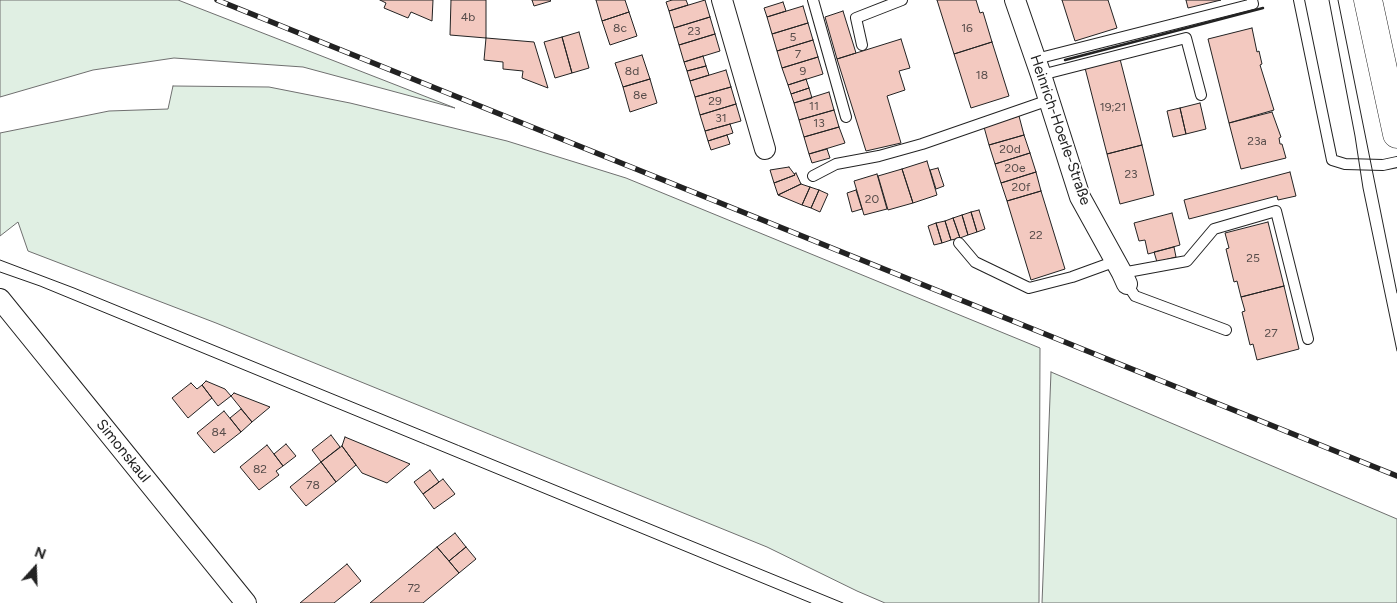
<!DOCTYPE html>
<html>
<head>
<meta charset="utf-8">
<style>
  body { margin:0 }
  #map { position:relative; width:1397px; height:603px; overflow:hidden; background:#fff; font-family:Figtree,sans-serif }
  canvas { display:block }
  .north { position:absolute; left:10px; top:543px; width:50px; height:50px; -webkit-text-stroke:4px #fff; paint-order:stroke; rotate:20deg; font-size:14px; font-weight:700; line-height:20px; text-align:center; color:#222 }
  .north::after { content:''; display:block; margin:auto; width:18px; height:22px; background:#222; clip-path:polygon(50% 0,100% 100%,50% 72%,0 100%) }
</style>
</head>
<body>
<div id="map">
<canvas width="1397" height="603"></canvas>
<div class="north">N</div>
</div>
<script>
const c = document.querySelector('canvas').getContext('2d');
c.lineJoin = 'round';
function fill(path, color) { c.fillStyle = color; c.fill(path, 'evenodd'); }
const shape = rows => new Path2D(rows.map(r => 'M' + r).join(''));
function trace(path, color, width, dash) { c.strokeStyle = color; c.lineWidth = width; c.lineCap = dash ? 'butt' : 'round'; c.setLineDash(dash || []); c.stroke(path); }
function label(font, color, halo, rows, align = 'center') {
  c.font = font + ' Figtree,sans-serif'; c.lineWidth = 4; c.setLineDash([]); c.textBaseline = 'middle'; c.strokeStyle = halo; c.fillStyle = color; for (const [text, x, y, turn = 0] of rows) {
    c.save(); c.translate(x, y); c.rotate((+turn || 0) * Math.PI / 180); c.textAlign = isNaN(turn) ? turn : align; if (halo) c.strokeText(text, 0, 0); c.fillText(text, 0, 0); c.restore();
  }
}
const green = shape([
  [0,0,178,0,455,108,303,67,174,58,93,70,0,97,0,0],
  [173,86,269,87,350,103,507,141,626,178,1040,348,1039,603,885,603,857,591,767,547,216,323,28,251,18,222,0,236,0,133,109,111,168,109,173,86],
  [1051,372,1397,519,1397,603,1042,603,1051,372]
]);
fill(green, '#e0efe3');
trace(green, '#6f6f6f', 1);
const building = shape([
  [380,0,433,0,432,21,411,12,408,18,384,8,386,3,380,0],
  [451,0,486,0,486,38,450,35,451,0],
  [532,0,550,0,551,1,534,6,532,0],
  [596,0,625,0,629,12,602,21,596,0],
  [672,0,686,0,688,5,669,11,666,2,672,0],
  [705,0,710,17,674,28,669,11,705,0],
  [937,0,976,0,980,13,983,12,992,42,954,54,937,0],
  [1062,0,1108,0,1117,28,1075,41,1062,0],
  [1186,0,1221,0,1188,8,1186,0],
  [783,2,786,11,767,17,764,8,783,2],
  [803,6,808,23,772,34,767,17,803,6],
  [843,11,856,53,837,59,825,17,843,11],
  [629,12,637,36,610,45,602,21,629,12],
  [710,17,715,34,679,45,674,28,710,17],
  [808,23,813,40,777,51,772,34,808,23],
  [1252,28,1257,52,1259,51,1262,64,1260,65,1274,110,1229,123,1208,39,1252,28],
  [579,32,589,68,572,73,562,37,579,32],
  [715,34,720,51,684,62,679,45,715,34],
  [562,37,572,73,555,78,544,42,562,37],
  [486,38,534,42,548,88,522,78,523,71,503,69,503,62,484,60,486,38],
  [901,39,910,68,899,71,905,90,887,96,901,143,866,151,837,59,901,39],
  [813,40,818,57,782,68,777,51,813,40],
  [992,42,1009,96,971,108,954,54,992,42],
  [642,55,650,79,623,87,615,63,642,55],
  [703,56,706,66,687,71,684,62,703,56],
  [818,57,823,74,788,85,782,68,818,57],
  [1120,59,1142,145,1107,154,1085,68,1120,59],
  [706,66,709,75,690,81,687,71,706,66],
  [726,70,731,87,695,97,690,81,726,70],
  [650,79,657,103,630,112,623,87,650,79],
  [806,79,809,88,791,94,788,85,806,79],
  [731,87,736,104,700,115,695,97,731,87],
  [809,88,812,98,794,103,791,94,809,88],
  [829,92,834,110,799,120,794,103,829,92],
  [1200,103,1206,129,1186,134,1180,108,1200,103],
  [736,104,741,121,705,131,700,115,736,104],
  [1180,108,1186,134,1173,137,1167,111,1180,108],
  [834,110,839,127,804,137,799,120,834,110],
  [1272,112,1281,137,1279,138,1280,144,1282,144,1286,158,1241,169,1229,123,1272,112],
  [1019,116,1024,135,989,145,984,127,1019,116],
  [730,124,733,133,708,141,705,131,730,124],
  [839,127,845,143,809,154,804,137,839,127],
  [727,135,730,144,711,150,708,141,727,135],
  [1024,135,1030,153,995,164,989,145,1024,135],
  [1142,145,1154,195,1120,204,1107,154,1142,145],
  [827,149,830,158,812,163,809,154,827,149],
  [1030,153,1036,172,1001,183,995,164,1030,153],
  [927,161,937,195,913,203,902,169,927,161],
  [789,167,795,175,774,183,770,170,789,167],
  [938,168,944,186,936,189,930,170,938,168],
  [902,169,913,203,888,210,878,176,902,169],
  [1036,172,1041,191,1007,201,1001,183,1036,172],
  [1290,172,1296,196,1278,200,1277,196,1189,219,1184,200,1290,172],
  [796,173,801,184,778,195,774,183,795,175,794,174,796,173],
  [877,174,887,209,864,215,854,181,877,174],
  [801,184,810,187,802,205,778,195,801,184],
  [810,187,819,190,811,208,802,205,810,187],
  [819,190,828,194,820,212,811,208,819,190],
  [856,190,862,209,852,212,847,193,856,190],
  [1041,191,1065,269,1031,280,1007,201,1041,191],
  [979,210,985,229,977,232,971,212,979,210],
  [971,212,977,232,968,235,962,215,971,212],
  [1172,213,1180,245,1148,254,1145,240,1139,241,1134,223,1172,213],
  [962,215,968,235,960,238,953,218,962,215],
  [953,218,960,238,951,240,945,221,953,218],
  [945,221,951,240,942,243,936,223,945,221],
  [1268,222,1284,286,1241,297,1237,281,1234,282,1226,249,1229,248,1225,233,1268,222],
  [936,223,942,243,934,245,928,226,936,223],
  [1174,247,1176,257,1157,262,1154,252,1174,247],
  [1284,286,1299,349,1257,360,1253,344,1250,345,1242,312,1245,311,1241,297,1284,286],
  [206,381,225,389,231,396,218,406,202,385,206,381],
  [191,383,197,389,202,385,212,398,188,418,172,398,191,383],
  [234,393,270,407,252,422,231,396,234,393],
  [241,409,252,422,241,432,230,418,241,409],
  [224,411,241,432,214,453,197,433,224,411],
  [331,435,340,447,321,462,312,450,331,435],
  [345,437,410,464,387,483,362,473,342,446,345,437],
  [286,444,296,456,283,466,274,454,286,444],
  [267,445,283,466,276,471,279,475,259,490,240,467,267,445],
  [342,446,356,465,336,482,321,462,342,446],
  [321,462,336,482,306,506,290,487,321,462],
  [430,470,439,482,423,494,414,482,430,470],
  [443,479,455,494,434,509,423,494,443,479],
  [455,533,466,547,449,561,437,547,455,533],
  [437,547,459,573,423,603,370,603,437,547],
  [466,547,476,559,459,573,449,561,466,547],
  [347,564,361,581,334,603,300,603,347,564]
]);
fill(building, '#f3c9c0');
trace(building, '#222', 1);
const service = shape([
  [813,0,846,117],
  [1299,0,1332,160,1345,164,1383,165,1397,162],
  [862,45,856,18,902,0],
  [1036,59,1253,4,1252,0],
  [1041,75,1186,38,1201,95],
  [813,176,836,164,879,156,922,144,1049,100],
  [959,243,975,262,1029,288,1072,277,1116,261],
  [1122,273,1187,261,1214,229,1276,211,1308,339],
  [1127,284,1135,296,1226,330]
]);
const minor = shape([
  [722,0,765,149],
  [1015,0,1041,75,1080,197,1122,273,1127,284],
  [0,299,246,603]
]);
const secondary = shape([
  [1368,0,1397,134]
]);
trace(service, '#222', 12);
trace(minor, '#222', 22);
trace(secondary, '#222', 29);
trace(service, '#fff', 10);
trace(minor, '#fff', 20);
trace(secondary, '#fff', 28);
trace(shape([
  [1329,0,1355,136,1363,188,1397,351],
  [1338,0,1397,293],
  [0,260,74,288,843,603],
  [0,272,40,286,811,603]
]), '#222', 1);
const rail = shape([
  [217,0,1397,476]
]);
trace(rail, '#222', 5.5);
trace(rail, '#fff', 4, [11]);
trace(shape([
  [1065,60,1263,8]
]), '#222', 2.5);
label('12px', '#564c4a', null, [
  ["4b",468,17],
  ["8c",620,28],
  ["16",967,28],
  ["23",694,31],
  ["5",793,37],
  ["7",798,54],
  ["8d",632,71],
  ["9",803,71],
  ["18",982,75],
  ["8e",640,95],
  ["29",715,101],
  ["11",814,106],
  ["19;21",1113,107],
  ["31",721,118],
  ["13",819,123],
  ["23a",1257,141],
  ["20d",1010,149],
  ["20e",1015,168],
  ["23",1131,174],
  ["20f",1021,187],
  ["20",872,199],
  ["22",1036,235],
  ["25",1253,258],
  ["27",1271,333],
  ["84",219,432],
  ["82",260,469],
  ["78",313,485],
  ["72",414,588]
]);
label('15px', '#222', '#fff', [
  ["Heinrich-Hoerle-Straße",1060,130,71],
  ["Simonskaul",123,451,51]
]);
</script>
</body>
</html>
